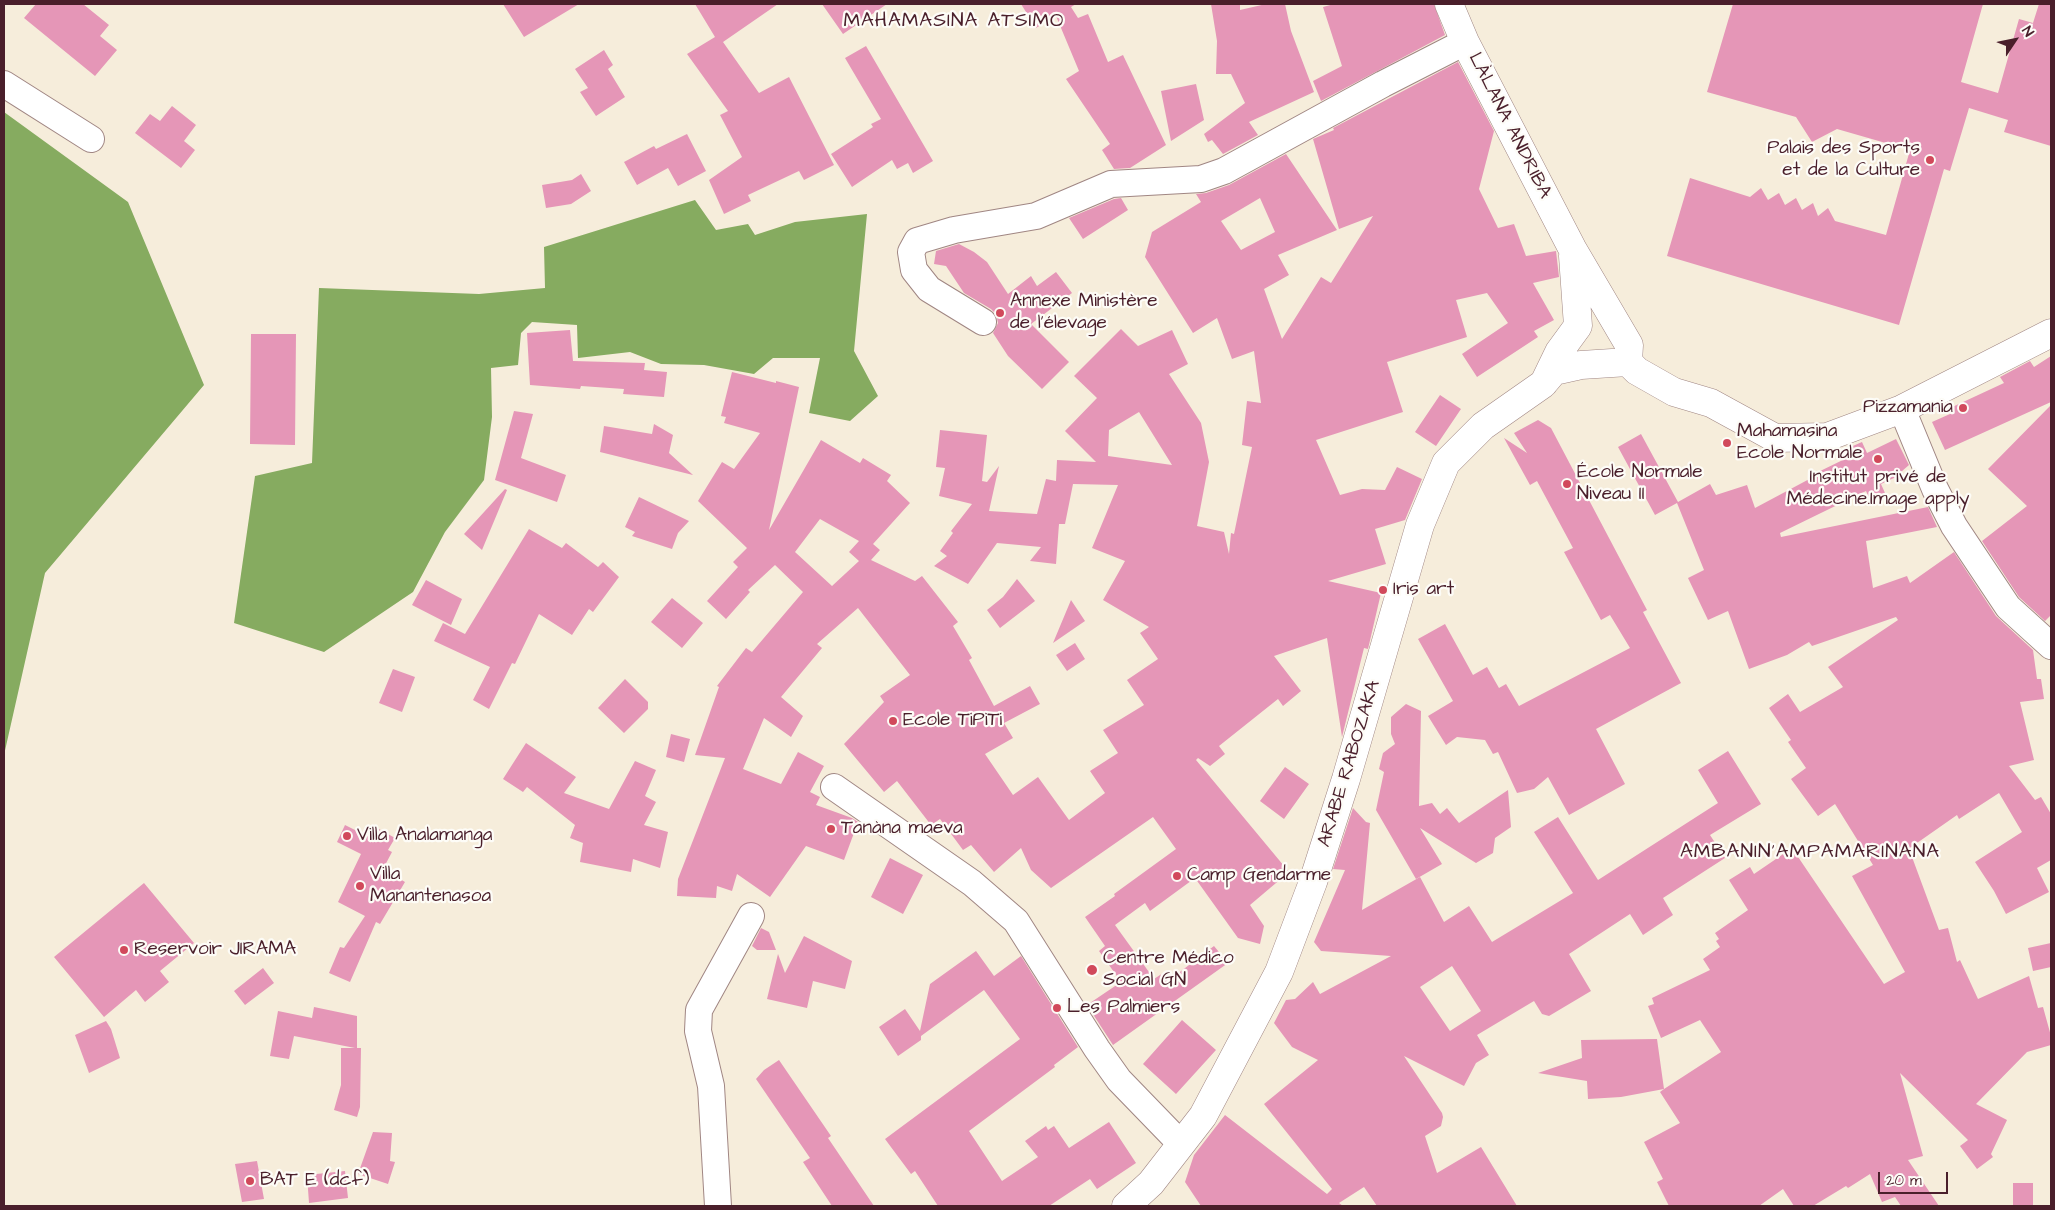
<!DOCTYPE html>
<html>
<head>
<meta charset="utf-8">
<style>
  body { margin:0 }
  #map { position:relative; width:2055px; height:1210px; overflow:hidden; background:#f6eddb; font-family:"Architects Daughter",sans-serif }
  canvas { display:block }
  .frame { position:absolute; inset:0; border:5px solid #4a1f2b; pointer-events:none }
  .north { position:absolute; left:1990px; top:15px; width:50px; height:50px; -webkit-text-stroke:4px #fdfcf7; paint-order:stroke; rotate:56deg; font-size:14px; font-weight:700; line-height:20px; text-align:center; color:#4a1f2b }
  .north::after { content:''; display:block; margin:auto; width:18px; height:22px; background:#4a1f2b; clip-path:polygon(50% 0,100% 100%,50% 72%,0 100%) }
  .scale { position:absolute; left:1878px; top:1172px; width:70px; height:22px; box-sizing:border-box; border:2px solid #4a1f2b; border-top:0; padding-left:6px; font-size:15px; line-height:18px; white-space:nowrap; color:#4a1f2b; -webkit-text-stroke:4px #fdfcf7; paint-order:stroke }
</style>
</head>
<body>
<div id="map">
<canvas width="2055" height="1210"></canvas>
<div class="frame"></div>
<div class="north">N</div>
<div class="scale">20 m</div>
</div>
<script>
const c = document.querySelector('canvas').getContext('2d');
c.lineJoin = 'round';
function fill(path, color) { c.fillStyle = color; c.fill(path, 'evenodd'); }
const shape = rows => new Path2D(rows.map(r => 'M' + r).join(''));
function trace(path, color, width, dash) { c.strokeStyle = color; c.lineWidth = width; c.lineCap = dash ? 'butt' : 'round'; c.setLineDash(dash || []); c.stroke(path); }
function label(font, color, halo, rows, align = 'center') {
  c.font = font + ' "Architects Daughter",sans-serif'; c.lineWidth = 4.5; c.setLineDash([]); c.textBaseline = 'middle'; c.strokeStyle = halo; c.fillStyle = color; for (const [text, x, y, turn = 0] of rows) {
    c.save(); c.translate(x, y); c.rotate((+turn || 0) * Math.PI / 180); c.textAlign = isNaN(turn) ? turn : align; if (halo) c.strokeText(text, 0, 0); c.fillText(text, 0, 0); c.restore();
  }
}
fill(shape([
  [4,112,128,202,204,385,45,573,4,755],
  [695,200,716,230,748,224,755,235,795,222,867,214,854,351,878,396,850,421,809,413,820,358,773,358,754,374,704,365,661,364,630,352,578,358,577,325,532,322,521,333,518,365,491,368,492,417,484,480,445,532,413,592,324,652,234,623,255,476,312,463,319,288,479,294,545,288,544,247]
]), '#86ab60');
fill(shape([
  [36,4,83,4,109,25,100,36,117,50,95,76,24,18],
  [503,4,579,4,524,37],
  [695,4,778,4,723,42,759,93,789,77,834,165,804,180,799,171,748,195,751,201,724,214,709,180,742,157,720,115,728,111,687,54,715,37],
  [822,4,887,4,843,34],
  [1021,4,1076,4,1071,7,1078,18,1088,14,1108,62,1123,55,1166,145,1130,168,1114,169,1102,150,1110,144,1066,79,1079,71,1056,16,1036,28],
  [1211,4,1240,4,1240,10,1266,4,1285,4,1291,31,1314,92,1249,122,1258,135,1223,154,1212,140,1208,142,1204,134,1245,103,1231,74,1216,74,1217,41],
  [1334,4,1434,4,1445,35,1321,101,1313,81,1342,66,1323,7],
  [1733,4,1983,4,1961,82,1998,93,2019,19,2033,23,2039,4,2051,4,2051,146,2004,132,2008,120,1969,108,1950,171,1944,169,1899,325,1667,256,1690,178,1750,197,1761,188,1768,200,1779,193,1785,205,1796,198,1802,210,1813,203,1818,216,1828,208,1835,221,1886,235,1910,150,1837,129,1812,142,1796,117,1707,92],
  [866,46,933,161,913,173,908,163,897,169,892,160,852,187,831,154,873,127,871,124,881,119,845,58],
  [604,50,613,65,608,69,625,97,596,116,580,92,588,88,575,69],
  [1458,62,1494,131,1479,189,1498,228,1514,224,1526,256,1556,251,1559,277,1533,283,1554,320,1534,331,1538,337,1477,377,1462,354,1508,323,1487,293,1456,300,1467,337,1387,362,1403,412,1316,440,1340,495,1362,489,1385,490,1397,467,1422,479,1405,520,1375,529,1386,564,1328,581,1381,593,1368,649,1364,648,1342,737,1327,638,1274,656,1301,691,1283,706,1278,699,1219,746,1225,754,1210,766,1198,758,1196,760,1289,872,1250,905,1264,926,1260,944,1238,938,1195,878,1150,911,1145,903,1115,925,1154,979,1163,973,1168,981,1214,946,1228,963,1113,1045,1087,1005,1121,982,1099,951,1105,946,1085,917,1115,896,1114,894,1176,849,1153,817,1051,888,1031,870,1021,848,994,872,971,845,963,850,940,819,931,825,897,781,884,792,844,744,884,702,880,696,910,675,858,608,817,644,822,648,781,697,803,716,791,737,764,718,743,769,781,784,798,752,824,766,810,792,820,797,816,805,852,818,858,822,844,860,806,846,770,897,737,874,732,891,717,886,716,898,677,896,678,879,725,758,695,755,719,687,717,686,746,648,752,652,803,592,775,565,748,590,750,592,726,619,707,601,738,567,733,562,747,548,698,501,722,462,734,469,760,433,724,423,726,417,721,416,732,372,776,383,776,381,799,387,769,530,821,440,860,463,863,458,891,475,887,481,910,503,873,544,880,550,871,560,915,581,922,576,958,622,953,626,972,658,969,660,994,706,1030,686,1040,704,1004,723,1013,738,985,754,1013,795,1038,777,1069,820,1105,793,1090,771,1118,753,1103,730,1144,705,1127,680,1158,659,1140,633,1149,627,1103,600,1125,561,1092,548,1118,485,1073,484,1065,524,1059,524,1056,564,1030,561,1041,547,997,543,968,584,934,566,947,556,940,551,953,533,951,531,972,504,939,496,945,468,936,467,940,430,987,435,982,481,987,482,999,466,989,511,1037,514,1046,479,1056,481,1057,460,1096,462,1065,431,1097,398,1074,376,1121,329,1138,346,1172,330,1188,364,1169,374,1201,423,1209,462,1197,526,1224,532,1229,554,1231,533,1234,534,1252,447,1242,445,1247,401,1261,403,1254,351,1232,359,1217,318,1193,333,1145,257,1152,232,1201,202,1196,194,1206,193,1229,185,1286,154,1337,230,1278,255,1289,275,1264,289,1282,339,1321,277,1331,283,1373,216,1339,229,1313,139,1334,130,1333,128],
  [1260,198,1275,232,1241,250,1221,221],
  [1139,412,1172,465,1108,456,1109,430],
  [820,519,859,541,849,552,859,561,832,586,795,552],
  [1196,84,1204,120,1171,141,1161,91],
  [172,106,196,125,184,141,195,150,181,168,135,133,150,114,160,121],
  [687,134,706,171,678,186,668,168,637,185,624,162,654,146,656,149],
  [581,174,591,191,571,204,546,208,542,185,572,180],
  [1121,198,1128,210,1083,239,1069,218,1114,199],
  [959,244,974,252,987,262,1008,294,1031,276,1037,286,1056,272,1072,293,1031,324,1069,362,1042,389,1008,356,993,333,998,323,996,314,991,309,964,293,946,266,934,264,936,251],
  [570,330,573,361,645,363,644,370,667,372,664,397,623,394,624,389,581,386,580,389,530,385,527,333],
  [251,334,296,334,295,445,250,444],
  [2051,356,2051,402,1945,450,1932,422,1950,414,1948,409,2004,383,2000,377,2030,361,2034,367],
  [1440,395,1461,409,1436,446,1415,432],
  [2051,405,2051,615,2045,621,2019,597,1982,541,2027,506,1988,469],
  [514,411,533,414,521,458,566,475,557,502,495,480],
  [1538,420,1551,428,1647,610,1643,612,1681,683,1596,729,1625,784,1569,815,1548,777,1534,789,1517,793,1498,752,1493,754,1485,740,1457,737,1446,745,1428,716,1453,701,1418,639,1445,624,1473,675,1487,667,1499,688,1506,684,1519,706,1630,648,1610,615,1601,620,1564,552,1573,548,1537,481,1530,485,1504,438,1527,453,1514,433],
  [654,424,673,435,669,453,693,475,600,452,604,426,652,434],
  [1641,434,1678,502,1710,484,1716,495,1747,485,1755,508,1815,476,1814,474,1849,457,1846,449,1862,442,1867,453,1896,439,1909,465,1894,478,1881,484,1885,493,1870,500,1866,491,1780,533,1781,537,1928,507,1937,527,1866,541,1873,588,1907,576,1910,583,1954,552,1996,616,2033,650,2037,679,2041,679,2044,699,2020,702,2034,760,2009,766,2035,800,2041,797,2051,814,2051,860,2037,868,2049,892,2006,914,1994,891,1975,862,2022,832,1999,793,1959,819,1957,815,1907,850,1912,857,1939,930,1948,928,1957,962,1960,960,1978,999,2029,976,2038,1008,2043,1007,2051,1036,2051,1045,2027,1052,1976,1104,2007,1120,1991,1154,1993,1157,1977,1169,1960,1146,1968,1140,1900,1073,1923,1156,1908,1160,1939,1206,1901,1206,1895,1197,1882,1202,1870,1174,1848,1188,1846,1186,1813,1206,1794,1206,1783,1189,1759,1206,1669,1206,1657,1182,1663,1179,1644,1142,1680,1123,1660,1092,1664,1089,1621,1097,1588,1099,1587,1081,1538,1073,1582,1058,1581,1040,1657,1039,1664,1089,1721,1052,1700,1020,1661,1038,1648,1006,1654,1004,1652,998,1710,970,1703,959,1720,947,1716,941,1719,939,1715,933,1748,910,1729,880,1750,867,1754,874,1792,848,1884,984,1905,972,1852,876,1873,865,1835,804,1818,816,1791,779,1806,768,1788,742,1791,740,1769,708,1788,694,1800,712,1843,687,1828,667,1898,620,1896,617,1812,646,1809,642,1787,655,1749,669,1728,611,1708,620,1688,578,1704,570,1677,503,1655,515,1618,447],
  [505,489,507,490,482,550,464,534],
  [639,497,689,521,678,533,672,549,632,536,635,532,625,527],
  [529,529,562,548,566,543,598,567,603,562,619,577,593,612,589,609,572,635,539,614,515,664,512,663,489,709,473,700,490,667,434,641,443,623,465,634],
  [1017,579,1035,601,1000,628,987,610,1003,597],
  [426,580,462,599,451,625,412,605],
  [672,598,703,623,682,648,651,622],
  [1071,600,1085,621,1053,643],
  [1075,643,1085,659,1067,671,1056,655],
  [393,669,415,677,402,712,379,703],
  [625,679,648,702,648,709,624,733,598,708],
  [1406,704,1421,711,1419,806,1432,803,1440,814,1447,808,1459,823,1508,790,1511,827,1495,838,1493,853,1476,863,1420,828,1442,864,1416,879,1376,810,1384,772,1379,769,1383,753,1395,744,1391,734,1391,717],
  [671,734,690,739,684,762,666,757],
  [526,743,576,777,564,793,609,809,635,761,656,770,645,796,656,802,644,825,668,832,660,868,633,859,631,872,580,862,583,843,570,838,575,825,527,787,523,792,503,779],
  [1728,751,1761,804,1710,835,1725,858,1663,898,1673,915,1643,935,1630,914,1569,954,1591,991,1549,1016,1542,1014,1534,1001,1477,1035,1489,1055,1476,1063,1464,1086,1404,1056,1442,1113,1443,1117,1441,1126,1425,1136,1437,1173,1481,1147,1517,1206,1377,1206,1364,1187,1339,1203,1343,1206,1201,1206,1185,1182,1194,1155,1225,1115,1327,1194,1332,1189,1264,1104,1318,1060,1292,1047,1274,1023,1286,1000,1295,999,1313,982,1320,994,1391,956,1321,951,1314,942,1345,870,1333,869,1353,808,1366,822,1370,823,1362,910,1420,877,1444,922,1469,906,1492,942,1573,893,1534,832,1558,817,1598,880,1718,803,1698,770],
  [1452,966,1481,1011,1450,1031,1420,987],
  [1285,767,1309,784,1284,819,1260,801],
  [345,825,373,839,379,829,395,838,388,850,392,852,383,869,405,882,380,924,376,922,350,982,329,973,340,947,344,948,365,916,338,902,361,854,337,842],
  [890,858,923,875,903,914,871,897],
  [144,883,194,943,160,971,169,982,145,1002,136,990,104,1017,54,957],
  [761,928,769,932,776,950,757,950,752,946],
  [804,936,852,961,845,989,813,981,807,1008,767,999,778,954,785,973],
  [2051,943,2051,967,2033,971,2028,948],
  [976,951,994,976,1021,956,1078,1047,1054,1065,1055,1067,969,1131,1002,1181,1038,1157,1025,1141,1046,1126,1048,1130,1054,1126,1069,1148,1109,1122,1136,1163,1097,1189,1090,1179,1049,1206,938,1206,915,1171,911,1174,885,1139,1020,1039,984,990,921,1036,921,1040,898,1056,879,1027,905,1009,920,1031,930,984],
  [263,968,274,983,245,1005,234,991],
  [314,1007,357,1016,357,1048,361,1048,360,1107,357,1117,334,1110,341,1085,341,1048,355,1048,294,1036,289,1059,270,1056,278,1011,312,1018],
  [1182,1020,1216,1050,1176,1094,1143,1064],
  [106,1021,111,1029,120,1058,89,1073,75,1035],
  [779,1060,831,1136,828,1138,874,1206,832,1206,803,1162,810,1158,756,1079,764,1070],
  [373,1132,392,1133,390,1161,395,1162,388,1184,358,1174],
  [257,1161,264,1199,242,1202,235,1164],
  [345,1171,348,1198,309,1203,307,1175],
  [2013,1183,2033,1183,2033,1206,2013,1206]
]), '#e596b7');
const minor = shape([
  [4,84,91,139],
  [983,322,929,289,914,270,911,252,917,241,954,230,1036,216,1111,184,1201,179,1224,171,1383,84,1465,42],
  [1902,409,1935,489,1954,526,2008,607,2051,646],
  [834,787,972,883,1016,921,1097,1049,1119,1080,1181,1144],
  [718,1206,711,1086,698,1031,699,1010,751,916]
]);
const tertiary = shape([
  [1449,4,1465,42,1572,248,1629,345,1628,362],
  [1628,362,1637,371,1674,392,1711,403,1775,438,1827,437,1902,409,2051,333],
  [1544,383,1559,352,1578,326,1573,256],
  [1126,1206,1151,1183,1203,1116,1279,972,1313,882,1346,779,1420,525,1446,463,1483,426,1543,384,1554,371,1581,365,1628,362]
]);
trace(minor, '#a08683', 28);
trace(tertiary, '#a08683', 29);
trace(minor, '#fff', 26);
trace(tertiary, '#fff', 28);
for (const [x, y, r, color] of [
  [1930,160,5,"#d1495b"],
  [1000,313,5,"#d1495b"],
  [1963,408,5,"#d1495b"],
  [1727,443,5,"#d1495b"],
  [1878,459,5,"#d1495b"],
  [1567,484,5,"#d1495b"],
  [1383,590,5,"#d1495b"],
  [893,721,5,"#d1495b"],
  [831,829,5,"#d1495b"],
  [347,836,5,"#d1495b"],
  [1177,876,5,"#d1495b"],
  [360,886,5,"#d1495b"],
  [124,950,5,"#d1495b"],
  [1092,970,6,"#d1495b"],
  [1057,1008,5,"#d1495b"],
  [250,1181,5,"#d1495b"]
]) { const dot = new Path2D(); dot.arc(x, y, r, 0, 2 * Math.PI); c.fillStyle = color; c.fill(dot); trace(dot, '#fdfcf7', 2); }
label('19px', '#4a1f2b', '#fdfcf7', [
  ["LÀLANA ANDRIBA",1509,126,63],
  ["ARABE RABOZAKA",1350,764,-73]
]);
label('19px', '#4a1f2b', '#fdfcf7', [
  ["Palais des Sports",1920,149,"right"],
  ["et de la Culture",1920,171,"right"],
  ["Annexe Ministère",1010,302],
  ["de l'élevage",1010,324],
  ["Pizzamania",1953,408,"right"],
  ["Mahamasina",1737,432],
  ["Ecole Normale",1737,454],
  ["École Normale",1577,473],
  ["Niveau II",1577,495],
  ["Institut privé de",1878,478,"center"],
  ["Médecine.Image apply",1878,500,"center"],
  ["Iris art",1393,590],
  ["Ecole TiPiTi",903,721],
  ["Tanàna maeva",841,829],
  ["Villa Analamanga",357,836],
  ["Villa",370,875],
  ["Manantenasoa",370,897],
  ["Camp Gendarme",1187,876],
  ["Reservoir JIRAMA",134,950],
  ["Centre Médico",1103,959],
  ["Social GN",1103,981],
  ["Les Palmiers",1067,1008],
  ["BAT E (dcf)",260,1181]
], 'left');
c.letterSpacing = '1px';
label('20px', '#4a1f2b', '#fdfcf7', [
  ["MAHAMASINA ATSIMO",954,22],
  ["AMBANIN'AMPAMARINANA",1810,853]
]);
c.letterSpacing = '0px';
</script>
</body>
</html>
